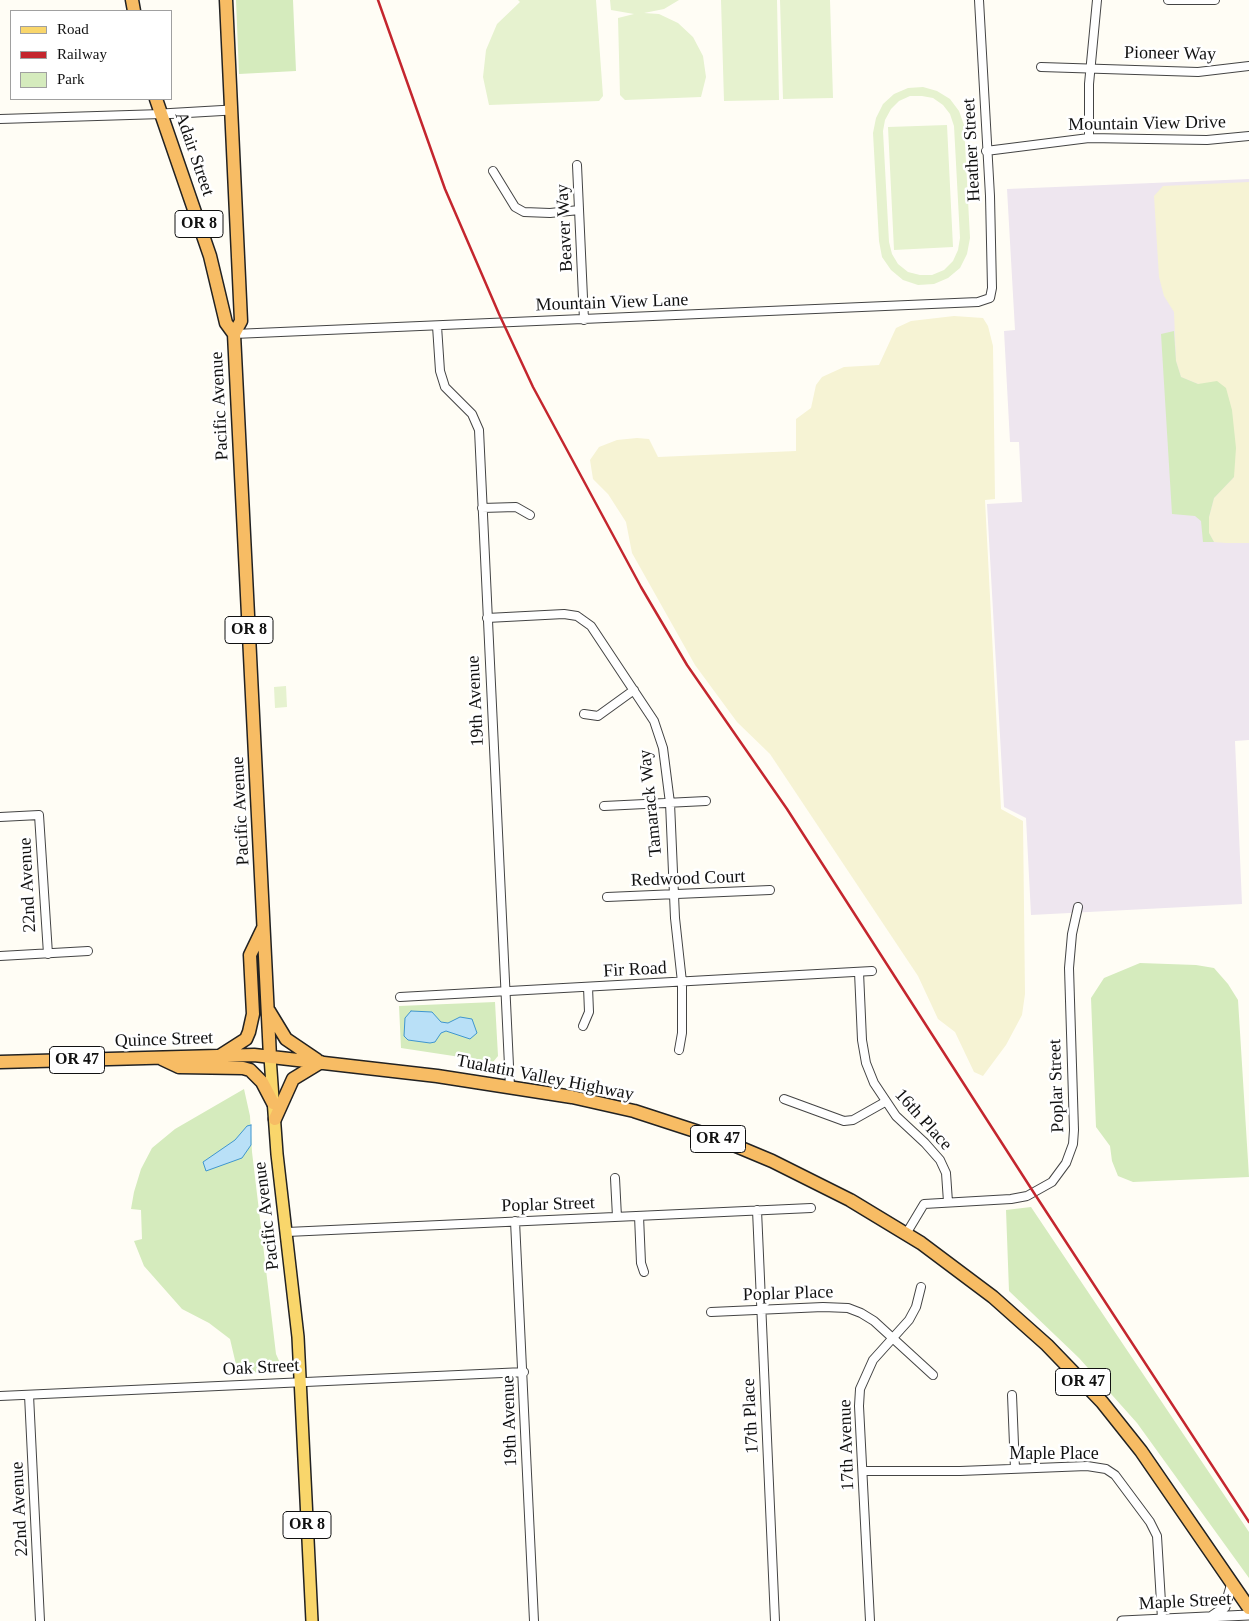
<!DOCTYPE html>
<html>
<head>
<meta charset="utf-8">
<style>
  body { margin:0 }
  #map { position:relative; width:1249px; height:1621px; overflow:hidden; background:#fffdf5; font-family:Georgia,serif }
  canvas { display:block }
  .legend { position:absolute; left:10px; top:10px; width:162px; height:90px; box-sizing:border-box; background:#fff; border:1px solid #a0a0a0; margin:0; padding:6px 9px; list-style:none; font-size:15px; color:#111 }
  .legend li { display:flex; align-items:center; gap:10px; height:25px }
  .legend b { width:25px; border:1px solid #a0a0a0 }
</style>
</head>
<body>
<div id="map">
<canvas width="1249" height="1621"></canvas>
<ul class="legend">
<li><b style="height:6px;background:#f9d66b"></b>Road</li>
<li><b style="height:6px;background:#c4262e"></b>Railway</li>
<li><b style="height:14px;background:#d5ebbd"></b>Park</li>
</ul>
</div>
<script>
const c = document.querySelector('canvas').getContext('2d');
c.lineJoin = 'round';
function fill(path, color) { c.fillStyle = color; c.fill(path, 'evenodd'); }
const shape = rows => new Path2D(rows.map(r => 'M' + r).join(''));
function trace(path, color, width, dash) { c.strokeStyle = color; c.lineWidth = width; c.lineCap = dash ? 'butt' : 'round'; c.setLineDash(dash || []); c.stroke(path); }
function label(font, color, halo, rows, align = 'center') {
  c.font = font + ' Georgia,serif'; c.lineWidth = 5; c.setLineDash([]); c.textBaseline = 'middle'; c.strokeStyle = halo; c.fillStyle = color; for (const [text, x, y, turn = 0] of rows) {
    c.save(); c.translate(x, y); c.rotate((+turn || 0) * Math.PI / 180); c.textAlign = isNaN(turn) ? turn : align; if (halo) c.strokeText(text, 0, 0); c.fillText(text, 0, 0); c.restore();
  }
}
fill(shape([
  [1249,179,1249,740,1235,741,1242,904,1031,915,1026,818,1004,807,987,504,1022,502,1019,442,1010,442,1004,331,1015,330,1007,189]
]), '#eee6ef');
fill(shape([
  [1249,182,1249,543,1226,543,1214,542,1209,533,1209,517,1214,498,1234,477,1198,384,1181,377,1176,361,1174,312,1164,296,1159,277,1154,196,1163,186],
  [954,316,983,318,988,326,993,346,995,499,985,500,1001,809,1023,821,1025,994,1022,1015,1006,1045,983,1076,974,1072,955,1032,938,1019,918,976,770,754,737,722,695,665,632,553,626,522,608,494,593,479,590,460,599,447,617,440,637,438,649,439,658,457,796,451,796,419,811,408,816,385,822,377,844,367,879,365,896,328,911,321]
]), '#f6f3d4');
fill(shape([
  [236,0,293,0,296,71,239,74],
  [1174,331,1176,361,1181,377,1198,384,1217,381,1226,388,1232,410,1236,448,1234,477,1214,498,1209,517,1209,533,1214,542,1203,542,1201,521,1195,516,1172,514,1161,334],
  [1140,963,1196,965,1214,968,1228,984,1238,1000,1249,1177,1133,1182,1118,1176,1112,1161,1110,1146,1096,1127,1091,998,1104,978],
  [495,1002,498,1056,493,1062,401,1048,399,1006],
  [244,1089,250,1116,252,1152,276,1354,280,1363,276,1372,238,1373,230,1339,209,1323,182,1309,144,1266,134,1241,142,1239,141,1210,131,1209,134,1192,141,1169,152,1148,175,1129],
  [1031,1207,1249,1532,1249,1578,1137,1423,1079,1358,1009,1291,1006,1210]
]), '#d5ebbd');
fill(shape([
  [518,0,596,0,603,96,599,101,489,105,483,77,486,50,497,24,520,2],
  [610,0,679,0,664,9,644,13,659,14,678,23,693,37,703,56,706,77,701,97,625,100,620,95,618,18,634,14,611,10],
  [721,0,777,0,779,100,724,101],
  [780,0,830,0,833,98,783,99],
  [923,87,937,91,950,99,959,111,964,125,970,238,967,254,960,268,948,278,934,284,918,285,903,280,891,270,882,257,879,241,873,133,876,118,883,104,894,94,908,88],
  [910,96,922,96,933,98,943,105,950,114,954,126,960,238,958,250,953,261,944,270,932,275,920,275,908,272,898,264,892,254,889,242,883,131,885,120,891,109,899,101],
  [947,125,953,247,894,250,888,127],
  [286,686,287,707,275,708,274,687]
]), '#e6f2cf');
const water = shape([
  [411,1011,432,1012,441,1022,448,1023,460,1017,472,1019,477,1033,470,1039,446,1031,441,1033,435,1042,430,1043,408,1040,404,1036,405,1018,411,1011],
  [251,1125,251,1145,242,1158,206,1171,203,1162,235,1140,247,1126,251,1125]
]);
fill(water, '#b9e0f7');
trace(water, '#3f96cf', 1);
const minor = shape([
  [1168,0,1215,0],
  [1041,67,1198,72,1249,66],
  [0,119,162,114],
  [1089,138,1089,84,1097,0],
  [986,151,1089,138,1207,140,1249,136],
  [577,165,584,320],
  [493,171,515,207,524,212,550,213,579,210],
  [437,326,440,371,445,387,472,414,479,430,510,1087],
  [234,334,978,302,990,298,992,288,990,196,979,0],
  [482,508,516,507,530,515],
  [487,618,564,614,577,616,591,626,654,721,663,748,670,803,675,918,682,982,682,1033,679,1050],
  [584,714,598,716,634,690],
  [604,806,706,801],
  [0,817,39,815,48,954],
  [607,897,770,890],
  [0,956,88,951],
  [859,972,862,1040,866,1063,874,1083,896,1116,925,1143,940,1160,946,1173,948,1202],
  [400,997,872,971],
  [583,1026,589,1012,588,987],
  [784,1099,844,1121,853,1120,885,1102],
  [615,1178,617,1217],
  [757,1210,775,1621],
  [639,1216,641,1263,644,1272],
  [515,1221,534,1621],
  [287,1232,811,1208],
  [906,1234,924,1204,1011,1199,1027,1196,1052,1182,1066,1163,1073,1144,1074,1130,1069,968,1072,934,1078,907],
  [711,1312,823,1307,848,1308,861,1313,874,1321,933,1375],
  [29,1395,40,1621],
  [1012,1395,1015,1469],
  [0,1396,524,1372],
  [863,1471,960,1471,1087,1466,1106,1469,1115,1475,1150,1522,1157,1536,1162,1619],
  [870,1621,859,1406,860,1389,873,1360,909,1320,916,1307,921,1287]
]);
const tertiary = shape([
  [162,114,231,110],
  [1212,1616,1225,1607,1232,1583],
  [1122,1621,1249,1615]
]);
const primary = shape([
  [270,1057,277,1154,298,1337,312,1621]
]);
const trunk = shape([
  [132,0,134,11],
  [226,0,241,321,234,334,270,1057],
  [156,99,210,256,226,323,234,334],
  [269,1011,286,1039,317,1060],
  [221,1055,246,1039,249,1032,253,1014,250,955,263,928],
  [162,1059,179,1067,243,1068,250,1070,262,1082,273,1103],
  [0,1062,254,1055,437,1076,572,1097,634,1111,717,1138,772,1161,850,1200,921,1243,993,1297,1047,1345,1102,1402,1141,1451,1249,1608],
  [275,1119,293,1079,321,1062]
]);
trace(minor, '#444', 10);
trace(tertiary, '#444', 11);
trace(primary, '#222', 14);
trace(trunk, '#222', 15);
trace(minor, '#fff', 8);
trace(tertiary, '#fff', 9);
trace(primary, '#f9d66b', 11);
trace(trunk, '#f7bc64', 12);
trace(shape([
  [378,0,445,189,499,314,533,387,641,587,687,665,787,809,1034,1193,1249,1522]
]), '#c4262e', 2.5);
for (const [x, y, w] of [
  [199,224,48],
  [249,630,48],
  [77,1060,55],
  [718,1139,55],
  [1083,1382,55],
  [307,1525,48]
]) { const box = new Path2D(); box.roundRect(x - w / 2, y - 13.5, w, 27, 4); c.fillStyle = '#fff'; c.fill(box); trace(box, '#111', 1); }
label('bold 16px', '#111', null, [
  ["OR 8",199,224],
  ["OR 8",249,630],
  ["OR 47",77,1060],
  ["OR 47",718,1139],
  ["OR 47",1083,1382],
  ["OR 8",307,1525]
]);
label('18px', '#111', '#fff', [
  ["Pioneer Way",1170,54,1],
  ["Mountain View Drive",1147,124,-1],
  ["Heather Street",972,150,-93],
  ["Adair Street",194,154,71],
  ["Beaver Way",565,228,-93],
  ["Mountain View Lane",612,303,-2],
  ["Pacific Avenue",220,406,-93],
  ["19th Avenue",476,701,-93],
  ["Tamarack Way",651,803,-96],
  ["Pacific Avenue",241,811,-93],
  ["Redwood Court",688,879,-2],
  ["22nd Avenue",28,885,-93],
  ["Fir Road",635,970,-3],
  ["Quince Street",164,1040,-2],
  ["Tualatin Valley Highway",545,1078,11],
  ["Poplar Street",1057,1086,-92],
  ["16th Place",923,1120,48],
  ["Poplar Street",548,1205,-2],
  ["Pacific Avenue",267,1216,-97],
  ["Poplar Place",788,1294,-2],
  ["Oak Street",261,1368,-3],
  ["17th Place",751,1416,-93],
  ["19th Avenue",510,1421,-92],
  ["17th Avenue",847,1445,-92],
  ["Maple Place",1054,1454],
  ["22nd Avenue",20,1509,-93],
  ["Maple Street",1185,1602,-3]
]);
</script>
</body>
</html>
